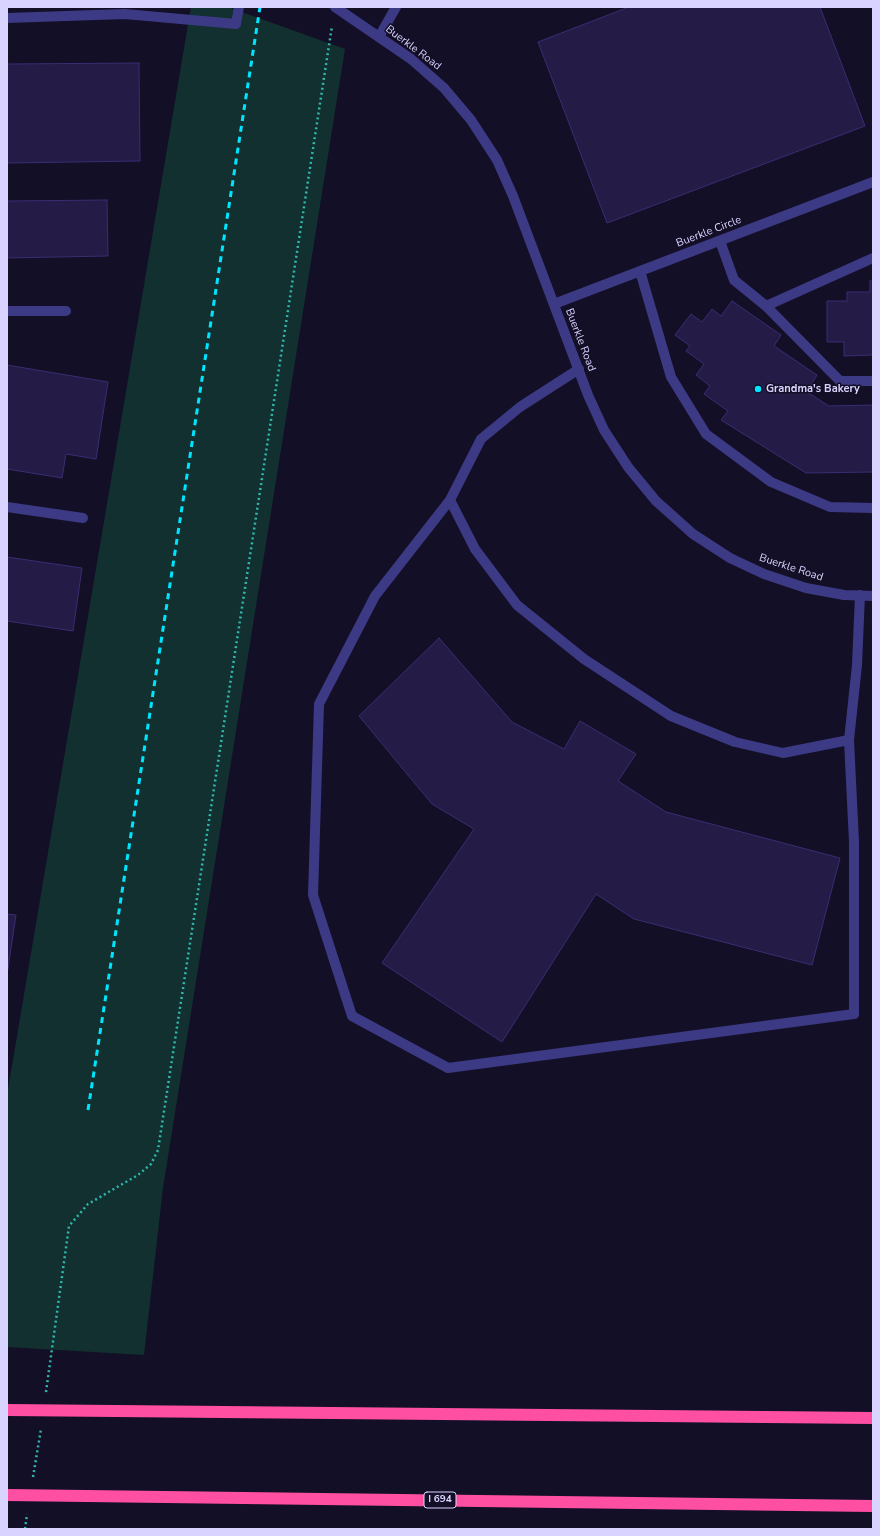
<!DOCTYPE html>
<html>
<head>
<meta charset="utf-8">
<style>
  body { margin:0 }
  #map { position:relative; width:880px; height:1536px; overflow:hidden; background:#130f26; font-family:"Nunito Sans",sans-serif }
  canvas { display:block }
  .frame { position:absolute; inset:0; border:8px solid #d9d4ff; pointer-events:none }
</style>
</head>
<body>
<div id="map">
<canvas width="880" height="1536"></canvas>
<div class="frame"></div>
</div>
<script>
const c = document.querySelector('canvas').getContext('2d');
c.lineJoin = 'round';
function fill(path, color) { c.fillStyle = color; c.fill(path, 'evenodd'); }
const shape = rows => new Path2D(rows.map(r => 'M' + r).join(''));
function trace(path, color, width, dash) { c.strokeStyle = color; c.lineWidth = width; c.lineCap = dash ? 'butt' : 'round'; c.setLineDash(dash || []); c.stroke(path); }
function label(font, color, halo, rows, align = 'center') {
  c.font = font + ' "Nunito Sans",sans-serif'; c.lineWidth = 3; c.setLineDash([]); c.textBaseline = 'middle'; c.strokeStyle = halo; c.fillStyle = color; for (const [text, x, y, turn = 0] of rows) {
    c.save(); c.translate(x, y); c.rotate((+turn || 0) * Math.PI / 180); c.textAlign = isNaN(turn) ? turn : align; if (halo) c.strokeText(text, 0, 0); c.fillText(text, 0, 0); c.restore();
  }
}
fill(shape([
  [191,7,228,7,345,49,163,1188,144,1355,7,1347,7,1095]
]), '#12302f');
const building = shape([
  [629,7,820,7,865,126,607,223,538,42,629,7],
  [139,63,140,161,7,163,7,64,139,63],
  [107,200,108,256,7,258,7,201,107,200],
  [870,281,873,281,873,355,844,356,844,342,827,342,827,301,847,301,847,292,870,292,870,281],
  [732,301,781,335,774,346,817,375,807,392,829,406,873,405,873,472,806,473,721,420,728,411,704,394,710,386,696,375,704,364,686,351,690,346,675,335,691,314,702,322,712,309,721,316,732,301],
  [7,365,108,382,96,459,66,454,62,478,7,469,7,365],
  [7,557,82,568,73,631,7,621,7,557],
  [439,638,512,722,564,749,580,721,636,754,618,781,666,812,840,858,812,965,634,919,596,894,502,1042,382,963,474,829,432,804,359,716,439,638],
  [7,914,16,915,7,975,7,914]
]);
fill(building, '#241b47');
trace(building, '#3b2d73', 1);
trace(shape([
  [46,1392,69,1226,88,1204,138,1175,151,1164,158,1150,332,26],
  [33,1477,41,1429],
  [25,1529,27,1514]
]), '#2fb8b0', 2.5, [2, 3]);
trace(shape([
  [7,18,125,14,236,24,239,7],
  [379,37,396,7],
  [720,241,734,280,766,306,873,258],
  [640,271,671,377,706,434,771,482,830,507,873,508],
  [764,304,840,381,873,381],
  [7,311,66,311],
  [579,369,520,407,481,439,450,500,475,549,517,605,584,659,671,716,735,742,783,753,849,740],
  [450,500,375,596,319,704,313,895,352,1016,448,1068,854,1014,854,842,849,740,857,665,860,595],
  [7,507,83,518]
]), '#3d3a85', 10);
trace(shape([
  [554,304,873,182]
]), '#3d3a85', 10);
trace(shape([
  [335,7,411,59,444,88,471,120,497,160,513,196,588,395,604,430,628,467,656,501,693,534,730,558,764,574,806,588,844,595,873,596]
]), '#3d3a85', 10);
trace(shape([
  [7,1410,873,1418],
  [7,1495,873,1506]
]), '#ff4fa3', 12);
trace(shape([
  [88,1110,260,7]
]), '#00e5ff', 3, [6, 5]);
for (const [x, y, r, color] of [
  [758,389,4,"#00e5ff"]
]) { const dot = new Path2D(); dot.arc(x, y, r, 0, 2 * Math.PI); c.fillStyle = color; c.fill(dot); trace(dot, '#130f26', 1.5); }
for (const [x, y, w] of [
  [440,1500,32]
]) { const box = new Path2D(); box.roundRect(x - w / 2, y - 8, w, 16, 3); c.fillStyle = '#130f26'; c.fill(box); trace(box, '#d9d4ff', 1); }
label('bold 10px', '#d9d4ff', null, [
  ["I 694",440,1500]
]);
label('11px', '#d9d4ff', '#130f26', [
  ["Buerkle Road",413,48,37],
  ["Buerkle Circle",709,232,-21],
  ["Buerkle Road",580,340,69],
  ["Buerkle Road",791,568,18]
]);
label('bold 11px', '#d9d4ff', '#130f26', [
  ["Grandma's Bakery",766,389]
], 'left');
</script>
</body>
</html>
